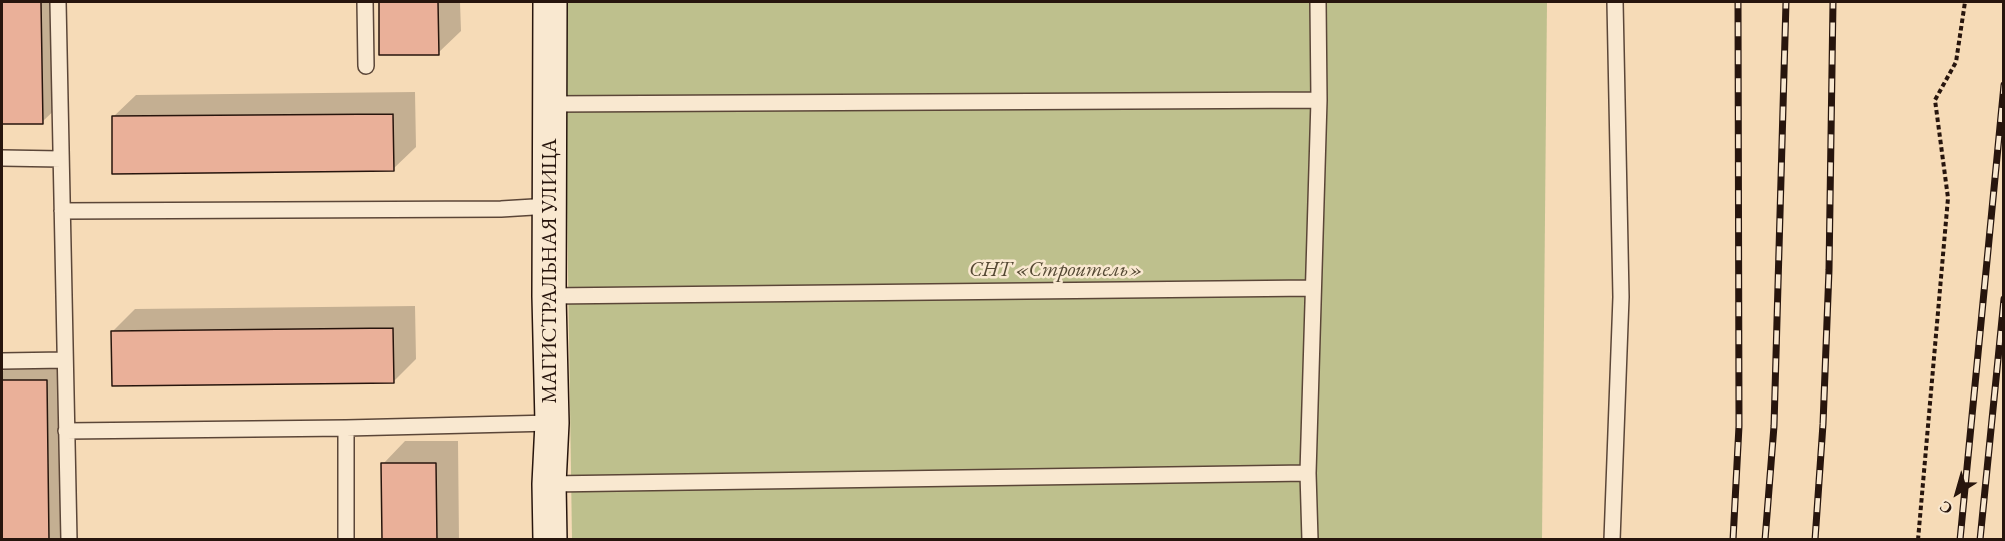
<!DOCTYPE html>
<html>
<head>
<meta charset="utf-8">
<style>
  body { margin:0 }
  #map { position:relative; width:2005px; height:541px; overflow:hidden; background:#f6dbb7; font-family:"EB Garamond",serif }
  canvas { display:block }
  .frame { position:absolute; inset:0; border:3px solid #27150d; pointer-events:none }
  .north { position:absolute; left:1927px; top:463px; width:60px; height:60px; -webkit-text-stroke:4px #f9e8d0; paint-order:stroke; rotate:217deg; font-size:16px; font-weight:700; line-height:24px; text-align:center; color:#27150d }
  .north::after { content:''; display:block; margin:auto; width:21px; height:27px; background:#27150d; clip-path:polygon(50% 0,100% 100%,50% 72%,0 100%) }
</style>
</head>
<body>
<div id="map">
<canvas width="2005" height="541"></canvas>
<div class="frame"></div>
<div class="north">С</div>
</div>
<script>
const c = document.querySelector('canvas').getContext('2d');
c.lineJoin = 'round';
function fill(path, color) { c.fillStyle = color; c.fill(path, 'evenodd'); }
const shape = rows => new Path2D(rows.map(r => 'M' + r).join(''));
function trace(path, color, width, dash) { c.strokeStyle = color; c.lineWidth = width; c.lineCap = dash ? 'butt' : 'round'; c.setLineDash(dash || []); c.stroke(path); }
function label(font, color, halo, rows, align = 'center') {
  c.font = font + ' "EB Garamond",serif'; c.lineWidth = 5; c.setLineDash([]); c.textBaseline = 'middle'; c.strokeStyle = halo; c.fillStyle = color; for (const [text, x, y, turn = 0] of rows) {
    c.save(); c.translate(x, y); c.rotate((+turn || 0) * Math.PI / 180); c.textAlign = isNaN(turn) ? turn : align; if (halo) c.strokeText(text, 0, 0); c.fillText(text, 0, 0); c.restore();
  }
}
fill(shape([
  [564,2,1547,2,1542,539,572,539]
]), '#bec08d');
fill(shape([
  [2,2,63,2,65,100,42,122,2,123],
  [380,2,460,2,461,31,438,53,381,54],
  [415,92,416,147,393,169,113,117,136,95],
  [415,306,416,359,393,382,113,331,135,309],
  [15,358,69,358,71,540,2,540,2,372],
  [405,441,458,441,459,540,384,540,383,464]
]), '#0003');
const building = shape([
  [2,2,41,2,43,124,2,124,2,2],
  [379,2,438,2,439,55,379,55,379,2],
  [393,114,394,171,112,174,112,116,393,114],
  [393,328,394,383,112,386,111,331,393,328],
  [2,380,47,380,49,540,2,540,2,380],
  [381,463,436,463,437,540,382,540,381,463]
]);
fill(building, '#eab099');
trace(building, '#27150d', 1.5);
const lane = shape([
  [58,2,69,540],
  [365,2,366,66],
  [549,104,1319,100],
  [2,158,61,159],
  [62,211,501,209,550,206],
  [549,296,1313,288],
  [2,361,65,360],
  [346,428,346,540],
  [66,431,346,428,552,423],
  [549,484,1308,473],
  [1310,540,1308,473,1319,100,1318,2],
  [1612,540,1621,297,1615,2]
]);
const secondary = shape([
  [550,2,549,296,552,423,549,484,550,540]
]);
trace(lane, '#5b4638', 18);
trace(secondary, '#27150d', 36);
trace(shape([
  [1918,540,1948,198,1935,100,1956,62,1965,2]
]), '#27150d', 4, [4.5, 3]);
trace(lane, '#f9e8d0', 15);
trace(secondary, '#f9e8d0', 33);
const rail = shape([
  [1733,540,1739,426,1738,2],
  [1765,540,1774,426,1786,2],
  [1815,540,1823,424,1829,270,1833,2],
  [1960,540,2004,85],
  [1980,540,2004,299]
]);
trace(rail, '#27150d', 7);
trace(rail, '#f9e8d0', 4.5, [14]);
label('italic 21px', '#544833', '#f9e8d0', [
  ["СНТ «Строитель»",1056,270]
]);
label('21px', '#27150d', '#f9e8d0', [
  ["МАГИСТРАЛЬНАЯ УЛИЦА",550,271,-90]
]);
</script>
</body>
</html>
